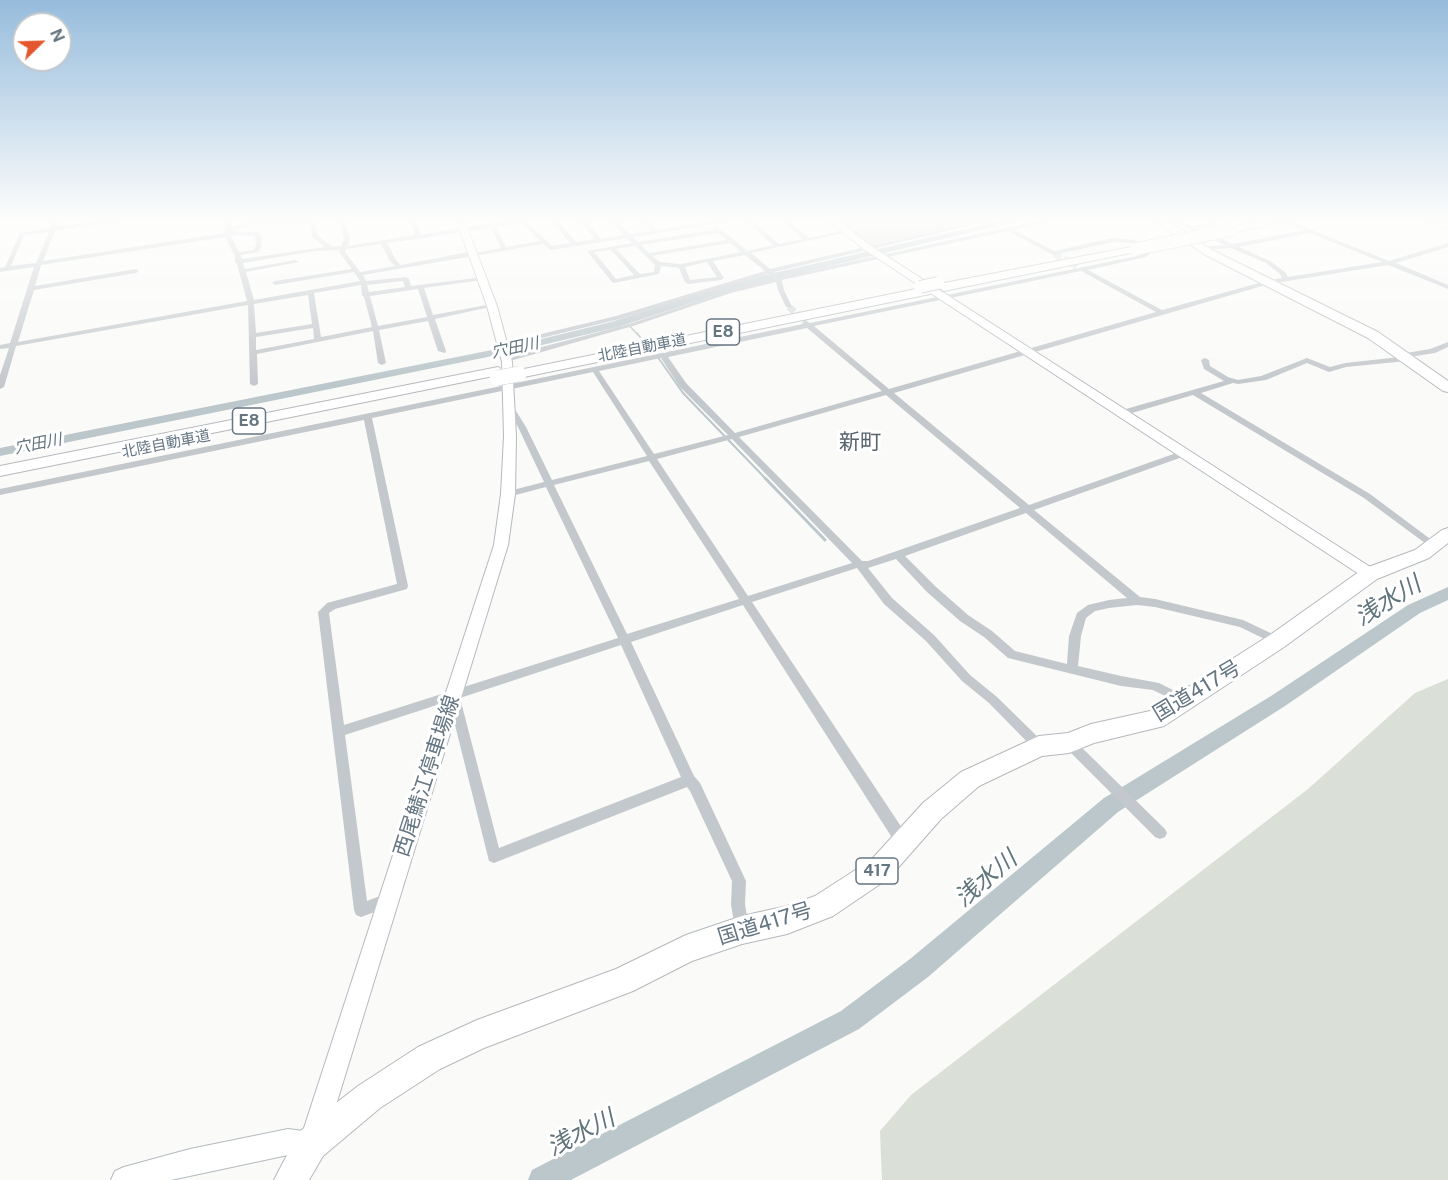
<!DOCTYPE html>
<html>
<head>
<meta charset="utf-8">
<style>
  body { margin:0 }
  #map { position:relative; width:1448px; height:1180px; overflow:hidden; background:#fafaf8; font-family:"Public Sans",sans-serif }
  canvas { display:block }
  .north { position:absolute; left:12px; top:12px; width:60px; height:60px; box-sizing:border-box; background:#fff; border:2px solid #c1c8cd; border-radius:50%; rotate:67deg; font-size:16px; font-weight:700; line-height:24px; text-align:center; color:#657683 }
  .north::after { content:''; display:block; margin:auto; width:21px; height:27px; background:#e4572e; clip-path:polygon(50% 0,100% 100%,50% 72%,0 100%) }
</style>
</head>
<body>
<div id="map">
<canvas width="1448" height="1180"></canvas>
<div class="north">N</div>
</div>
<script>
const c = document.querySelector('canvas').getContext('2d');
c.lineJoin = 'round';
function fill(path, color) { c.fillStyle = color; c.fill(path, 'evenodd'); }
const shape = rows => new Path2D(rows.map(r => 'M' + r).join(''));
function trace(path, color, width, dash) { c.strokeStyle = color; c.lineWidth = width; c.lineCap = dash ? 'butt' : 'round'; c.setLineDash(dash || []); c.stroke(path); }
function label(font, color, halo, rows, align = 'center') {
  c.font = font + ' "Public Sans","Noto Sans JP",sans-serif'; c.lineWidth = 6; c.setLineDash([]); c.textBaseline = 'middle'; c.strokeStyle = halo; c.fillStyle = color; for (const [text, x, y, turn = 0] of rows) {
    c.save(); c.translate(x, y); c.rotate((+turn || 0) * Math.PI / 180); c.textAlign = isNaN(turn) ? turn : align; if (halo) c.strokeText(text, 0, 0); c.fillText(text, 0, 0); c.restore();
  }
}
fill(shape([
  [835,219,985,219,872,245],
  [1448,679,1448,1180,882,1180,880,1131,911,1095,1308,789,1415,693]
]), '#dadfd7');
trace(shape([
  [625,321,638,335]
]), '#bbc7cb', 1.5);
trace(shape([
  [637,333,640,337],
  [657,356,683,393,766,479]
]), '#bbc7cb', 2);
trace(shape([
  [765,478,825,540]
]), '#bbc7cb', 3);
fill(shape([
  [1009,219,1027,219,771,280,728,291,618,327,517,351,0,456,0,448,517,345,611,322,720,287,765,275,1009,219],
  [1448,587,1448,600,1420,613,1285,706,1118,812,928,977,859,1029,571,1180,528,1180,532,1170,841,1011,910,959,1104,798,1271,696,1408,605,1448,587]
]), '#bbc7cb');
trace(shape([
  [1055,254,1077,266],
  [789,307,806,322]
]), '#d5d9db', 7, [7, 3]);
const secondary = shape([
  [456,219,464,219,497,306,512,362,516,436,515,494,508,545,324,1144,320,1153,311,1157,288,1155,171,1180,111,1180,115,1171,124,1167,190,1149,288,1129,303,1131,494,545,501,494,504,436,502,362,487,306,456,219],
  [826,219,836,219,871,246,1375,570,1377,574,1375,578,1365,578,865,250,826,219],
  [1424,219,1437,219,1448,223,1448,228,1424,219]
]);
const highway = shape([
  [1153,219,1166,219,1212,250,1378,332,1448,381,1448,392,1443,391,1368,338,1204,254,1153,219],
  [1267,219,1290,219,1232,233,1227,230,1228,228,1267,219],
  [1136,246,1140,247,1140,251,944,291,938,287,944,283,1136,246],
  [926,287,932,291,930,294,519,378,512,374,519,370,926,287],
  [498,367,505,371,503,374,0,476,0,466,498,367],
  [1448,528,1448,543,1429,558,1377,579,1284,647,1164,726,1094,743,1069,753,1042,756,979,786,941,819,889,878,833,916,787,934,742,944,692,961,633,991,484,1048,440,1069,380,1108,323,1156,309,1180,274,1180,299,1132,358,1086,418,1047,477,1020,616,969,686,935,742,916,787,906,815,896,871,860,923,803,961,772,1039,736,1068,733,1091,724,1150,711,1270,635,1363,569,1415,550,1442,530,1448,528]
]);
trace(secondary, '#b3babf', 2);
trace(highway, '#b4b9bd', 2);
fill(shape([
  [54,219,60,219,56,227,114,219,133,219,55,231,43,261,225,233,226,219,232,219,231,227,259,219,314,219,318,236,333,247,341,246,344,239,339,219,345,219,350,239,348,246,415,235,413,227,406,219,413,219,419,227,420,235,518,219,539,219,527,222,552,246,570,243,550,219,556,219,576,242,595,239,578,219,584,219,601,239,624,235,609,219,616,219,630,234,651,231,641,219,647,219,657,230,727,219,744,219,633,237,638,242,714,230,712,228,715,226,735,240,747,251,773,245,744,219,751,219,779,244,803,239,780,219,787,219,809,238,846,230,849,232,751,253,770,269,986,219,999,219,774,272,780,277,1047,219,1060,219,1014,230,1054,251,1113,238,1135,240,1153,249,1153,251,1146,257,1088,270,1162,310,1266,281,1282,278,1280,274,1266,263,1231,248,1201,250,1201,248,1203,247,1225,245,1169,219,1178,219,1192,226,1209,223,1207,219,1213,219,1214,225,1198,228,1233,244,1305,230,1285,223,1284,222,1287,220,1389,261,1448,243,1448,247,1396,263,1448,285,1448,289,1388,265,1269,284,894,393,1029,505,1182,451,1188,451,1188,455,1034,510,1140,597,1155,599,1243,620,1281,638,1283,641,1281,644,1277,645,1240,627,1155,607,1137,605,1109,608,1095,611,1086,618,1081,636,1078,666,1121,676,1159,683,1189,698,1191,701,1189,704,1185,706,1153,690,1121,686,1008,658,984,637,960,621,927,592,896,559,868,568,892,598,934,635,970,675,997,697,1043,742,1045,746,1043,750,1039,751,1035,750,989,703,962,681,926,641,884,604,857,568,752,602,908,837,910,842,908,847,903,848,898,847,743,605,631,642,694,776,700,783,746,881,745,904,749,930,747,935,742,937,737,935,735,930,731,904,732,881,690,791,687,787,494,863,489,861,449,701,345,735,367,901,388,893,393,895,395,900,393,905,388,907,361,917,356,915,354,910,318,612,327,603,397,584,364,420,0,495,0,489,803,324,804,322,806,321,810,323,1142,255,1147,250,1132,243,1113,242,1058,254,1055,256,1008,231,782,280,784,290,792,307,791,308,786,307,778,290,776,282,731,293,633,326,510,361,504,361,504,357,629,324,727,291,774,278,768,274,620,319,500,348,500,344,616,316,765,271,745,255,713,261,724,278,721,280,688,284,685,282,679,268,661,266,659,274,614,283,612,282,587,251,632,243,627,238,551,250,543,244,363,275,366,281,406,277,409,279,411,286,484,277,485,278,482,280,424,288,433,315,492,304,495,306,435,319,446,351,445,353,438,351,428,321,379,330,386,363,382,365,378,363,373,331,257,354,258,384,254,386,250,384,248,305,16,346,4,387,0,389,0,375,9,348,0,349,0,345,10,343,34,267,0,272,0,268,5,267,20,233,50,228,54,219],
  [264,222,310,222,312,237,325,247,242,259,241,255,258,252,262,245,261,234,258,232,231,231,264,222],
  [522,223,540,241,506,247,496,227,522,223],
  [491,228,501,248,476,253,473,251,401,265,396,260,387,243,491,228],
  [49,232,36,263,11,266,24,235,49,232],
  [718,233,727,240,649,253,641,245,718,233],
  [1310,233,1382,262,1288,277,1285,272,1270,261,1239,247,1310,233],
  [237,235,255,236,256,245,254,250,239,252,231,236,237,235],
  [225,237,235,256,235,262,237,264,247,301,18,342,34,290,136,273,139,271,136,269,35,286,41,265,225,237],
  [730,243,741,252,681,264,660,262,652,256,730,243],
  [381,244,390,261,395,266,360,272,345,252,346,249,381,244],
  [635,246,655,265,654,272,640,274,616,249,635,246],
  [340,250,339,252,352,269,275,281,272,283,275,285,354,272,360,281,254,300,246,272,299,262,296,260,245,269,243,263,314,251,340,250],
  [611,250,634,275,616,279,594,252,611,250],
  [707,262,717,277,690,280,685,267,707,262],
  [1081,271,1156,312,889,389,814,326,1081,271],
  [403,281,405,287,369,292,367,285,403,281],
  [361,285,362,295,364,297,372,327,321,337,314,293,361,285],
  [418,289,427,317,378,326,370,296,418,289],
  [308,295,312,324,256,333,254,304,308,295],
  [313,328,314,339,256,350,256,337,313,328],
  [807,328,882,391,735,433,686,383,668,357,807,328],
  [661,358,680,387,728,435,654,454,599,371,661,358],
  [593,372,647,456,552,480,526,427,511,403,505,403,504,405,518,427,544,482,505,492,503,494,508,497,546,487,618,638,344,725,329,613,335,609,407,589,408,586,372,418,593,372],
  [886,395,1020,508,868,561,862,561,739,437,886,395],
  [732,439,852,563,748,596,657,459,732,439],
  [649,461,739,599,627,634,554,485,649,461],
  [1026,513,1127,598,1109,600,1088,605,1077,613,1069,636,1067,664,1015,651,992,631,968,615,935,586,905,556,1026,513],
  [621,645,681,777,499,848,460,698,621,645],
  [1448,342,1448,347,1435,353,1409,357,1411,359,1407,361,1346,367,1329,372,1307,363,1266,380,1238,384,1233,383,1201,393,1370,494,1437,544,1438,546,1433,549,1364,498,1193,395,1132,413,1128,416,1122,416,1121,414,1126,409,1224,381,1204,369,1201,360,1205,358,1209,360,1210,366,1228,377,1238,380,1261,376,1307,358,1330,367,1345,363,1400,357,1400,354,1430,349,1448,342],
  [1069,738,1073,739,1165,829,1167,833,1165,837,1160,839,1155,837,1065,747,1063,743,1065,739,1069,738]
]), '#c3c8cc');
fill(secondary, '#fff');
fill(highway, '#fff');
const highwayBridgeFar1 = shape([
  [1136,249,1232,230],
  [920,287,938,283]
]);
const highwayBridge = shape([
  [497,378,519,374]
]);
trace(highwayBridgeFar1, '#b4b9bd', 14, []);
trace(highwayBridge, '#b4b9bd', 16, []);
trace(highwayBridgeFar1, '#fff', 12);
trace(highwayBridge, '#fff', 15);
const sky = c.createLinearGradient(0, 0, 0, 385);
sky.addColorStop(0, '#96bcdc');
sky.addColorStop(0.57, '#fdfdfc');
sky.addColorStop(1, '#fdfdfc00');
c.fillStyle = sky;
c.fillRect(0, 0, 1448, 385);
label('15px', '#657683', '#fff', [
  ["北陸自動車道",642,348,-11],
  ["北陸自動車道",166,444,-11]
]);
for (const [x, y, w] of [
  [723,332,33],
  [249,421,33],
  [877,871,42]
]) { const box = new Path2D(); box.roundRect(x - w / 2, y - 13, w, 26, 4.5); c.fillStyle = '#fff'; c.fill(box); trace(box, '#657683', 1.5); }
label('bold 16px', '#657683', null, [
  ["E8",723,332],
  ["E8",249,421],
  ["417",877,871]
]);
label('italic 16px', '#60757c', '#fff', [
  ["穴田川",515,348,-12],
  ["穴田川",38,444,-11]
]);
label('21px', '#57646e', '#fff', [
  ["新町",860,443]
]);
label('21px', '#657683', '#fff', [
  ["国道417号",1197,691,-31],
  ["西尾鯖江停車場線",427,776,-72],
  ["国道417号",765,924,-17]
]);
label('italic 24px', '#60757c', '#fff', [
  ["浅水川",1388,601,-31],
  ["浅水川",986,879,-40],
  ["浅水川",581,1133,-27]
]);
</script>
</body>
</html>
